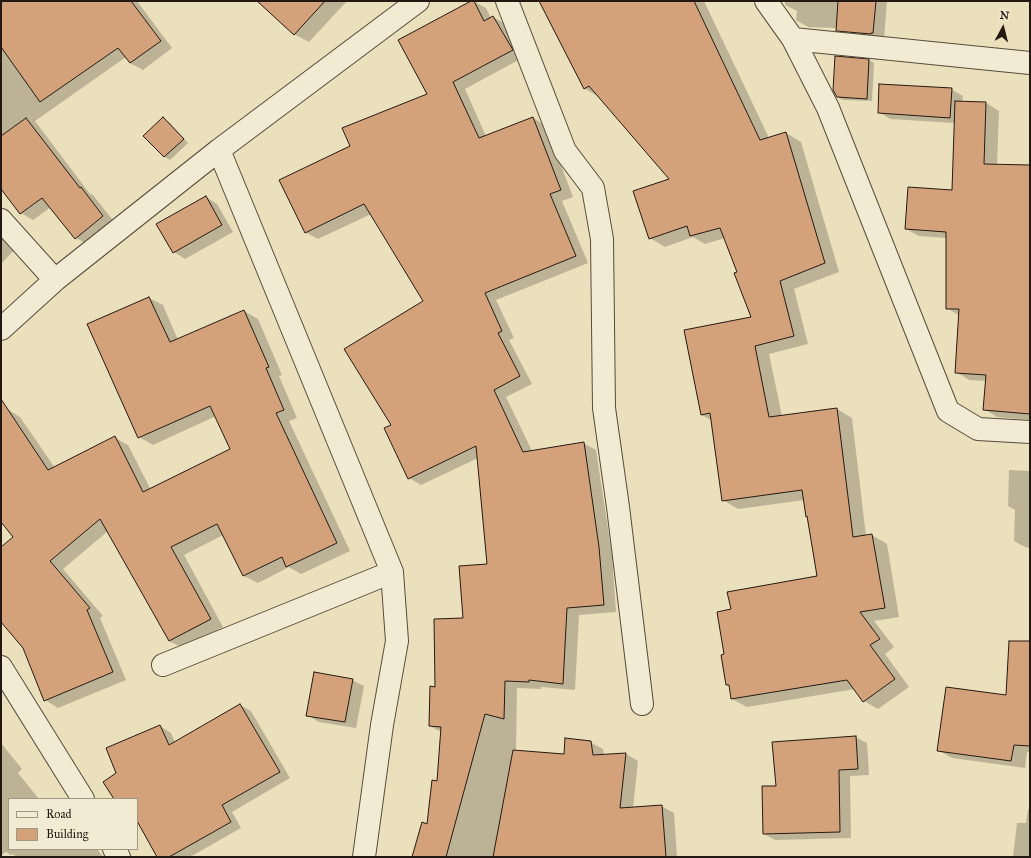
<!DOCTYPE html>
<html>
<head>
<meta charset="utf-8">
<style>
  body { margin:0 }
  #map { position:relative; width:1031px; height:858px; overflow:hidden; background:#ebe0bc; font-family:"IM FELL Great Primer",serif }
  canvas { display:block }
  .frame { position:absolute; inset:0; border:2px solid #241912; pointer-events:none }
  .legend { position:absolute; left:8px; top:798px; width:130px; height:52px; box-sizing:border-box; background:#f2ebd3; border:1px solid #a09786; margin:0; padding:5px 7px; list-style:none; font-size:12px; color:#241912 }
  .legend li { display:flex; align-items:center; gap:8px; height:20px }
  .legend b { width:20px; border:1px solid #a09786 }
  .north { position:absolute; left:983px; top:8px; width:40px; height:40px; -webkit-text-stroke:3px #f2ebd3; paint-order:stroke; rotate:7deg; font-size:11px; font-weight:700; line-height:16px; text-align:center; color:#241912 }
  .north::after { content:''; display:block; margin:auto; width:14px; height:18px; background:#241912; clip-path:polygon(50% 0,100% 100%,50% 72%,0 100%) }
</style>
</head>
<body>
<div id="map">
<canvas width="1031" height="858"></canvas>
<div class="frame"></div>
<ul class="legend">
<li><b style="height:5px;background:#f2ebd3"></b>Road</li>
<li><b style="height:11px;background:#d4a27a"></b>Building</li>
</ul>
<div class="north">N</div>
</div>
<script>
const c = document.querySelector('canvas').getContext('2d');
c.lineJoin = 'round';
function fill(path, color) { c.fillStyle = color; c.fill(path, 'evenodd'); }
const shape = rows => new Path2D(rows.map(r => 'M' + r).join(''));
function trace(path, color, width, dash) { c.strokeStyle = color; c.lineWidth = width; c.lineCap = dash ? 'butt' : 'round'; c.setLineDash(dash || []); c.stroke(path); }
fill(shape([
  [1,1,137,1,172,48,143,70,130,63,126,57,35,121,90,194,93,195,115,223,88,245,76,238,51,207,33,220,21,213,1,187],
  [258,1,347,1,309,42,294,34],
  [473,1,486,8,491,18,493,17,506,24,524,57,465,89,486,136,533,118,546,126,573,197,562,201,588,263,496,300,514,338,509,340,532,384,506,397,532,451,583,443,596,450,612,555,616,612,579,615,575,690,541,687,541,689,517,688,516,751,565,755,590,742,603,749,604,755,626,754,638,761,633,808,661,806,674,813,677,857,413,857,427,825,438,782,441,732,430,726,436,688,488,564,478,458,421,485,409,478,393,425,425,301,371,214,318,239,305,232,351,146,429,95],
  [540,1,704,1,769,138,786,133,801,142,839,272,794,289,808,344,769,354,782,416,837,409,852,418,866,536,872,535,887,544,899,617,874,621,894,647,885,654,909,687,878,709,864,701,855,689,747,707,732,699,730,686,727,684,725,655,732,610,818,577,805,500,738,509,723,500,711,420,702,415,753,318,738,273,725,238,705,244,693,237,665,247,650,238,671,180,599,97,584,88],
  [785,1,887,1,884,39,848,37,837,30,837,28,808,27,796,20,797,11,785,5],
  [869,60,874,63,872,101,843,100,837,97],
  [951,89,963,96,962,102,986,103,999,111,997,165,1030,166,1030,420,997,417,984,409,987,381,969,380,956,372,960,316,947,308,947,238,919,236,906,229,953,191,955,123,890,119,879,112],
  [163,119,169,122,188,143,170,160,165,157,145,136],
  [206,197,217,204,233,232,185,259,174,252],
  [1,237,15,249,1,264],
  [149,298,163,305,178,340,244,311,258,319,282,375,279,376,297,418,289,421,350,551,301,574,289,567,258,583,244,576,223,535,184,555,223,627,183,648,169,641,108,531,63,569,103,616,100,618,126,680,58,708,45,700,24,648,1,621,1,548,15,537,1,489,1,413,7,409,20,417,55,468,115,438,128,445,151,490,232,449,216,416,153,445,139,437,88,325],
  [1030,464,1030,548,1025,547,1014,541,1015,510,1008,506,1009,470,1030,471],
  [1030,668,1030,752,1027,752,1025,768,952,758,938,750,1007,696],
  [352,680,364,686,356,728,319,722,307,715],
  [240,705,251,711,290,778,232,812,241,828,190,857,158,857,137,819,137,799,115,799,118,774,160,726,171,733,175,743],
  [855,737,867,743,869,775,850,776,851,838,775,840,764,834,777,787],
  [1,743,22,769,18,773,39,799,9,799,9,849,97,849,103,857,16,857,13,854,11,855,6,852,1,855],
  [1028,809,1030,809,1030,857,1013,857,1017,823,1026,823]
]), '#0003');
const building = shape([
  [1,1,131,1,161,41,130,63,118,48,40,102,1,47,1,1],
  [257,1,325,1,294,35,257,1],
  [471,1,474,1,484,21,493,16,513,50,453,82,479,138,533,117,561,190,550,194,576,256,485,293,502,331,498,333,520,376,494,390,523,452,584,442,599,547,604,605,567,608,563,684,529,680,529,682,505,681,504,719,485,714,446,857,412,857,422,822,427,824,432,780,437,781,441,727,429,726,430,686,435,687,434,619,463,618,459,566,487,564,476,446,408,479,384,428,391,425,344,349,423,301,364,204,305,233,279,180,350,146,342,128,427,94,398,40,471,1],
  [539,1,694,1,760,140,786,132,825,263,780,281,794,336,755,346,769,417,837,408,853,537,872,534,885,608,860,612,880,639,870,645,895,679,863,702,847,680,731,699,729,685,726,685,721,655,724,654,717,612,731,609,727,592,817,576,807,516,806,517,802,490,722,501,710,413,701,415,684,330,751,317,734,273,737,272,720,228,690,236,687,226,649,239,633,191,669,179,589,86,584,89,539,1],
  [838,1,876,1,873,33,871,33,871,34,836,31,838,1],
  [835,56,869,59,867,99,837,97,833,90,835,56],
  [879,84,952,88,950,118,878,113,879,84],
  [955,101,986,102,984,164,1030,165,1030,414,983,410,986,375,955,373,959,309,946,309,946,232,905,229,908,187,952,190,955,101],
  [163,117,184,139,164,157,143,136,163,117],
  [26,118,80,188,81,187,103,216,75,239,42,198,20,214,1,189,1,136,26,118],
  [206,196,222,225,173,253,156,224,206,196],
  [149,297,170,342,244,310,269,367,266,368,284,410,276,413,337,543,286,567,282,557,243,576,217,524,171,547,211,619,169,641,100,519,50,561,90,608,87,610,113,672,44,701,23,648,1,622,1,547,13,537,1,522,1,399,48,470,115,436,143,492,230,449,210,406,138,438,87,324,149,297],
  [1009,641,1030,641,1030,746,1014,745,1011,761,937,751,946,687,1006,695,1009,641],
  [314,672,353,679,345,722,306,716,314,672],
  [240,704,280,772,222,805,231,822,169,857,157,857,137,821,137,799,114,799,103,782,116,773,106,748,160,725,169,745,240,704],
  [856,736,858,769,839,770,840,832,763,834,762,786,776,786,772,742,856,736],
  [565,738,591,741,593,755,626,753,620,808,662,805,666,857,493,857,513,750,564,754,565,738]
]);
fill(building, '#d4a27a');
trace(building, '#241912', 1);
const street = shape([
  [507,1,565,151,593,188,602,239,604,408,618,507,642,704],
  [766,1,793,39,828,108,948,411,978,429,1030,432],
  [793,39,1030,63],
  [219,150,392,572,397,641,382,725,364,857],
  [1,220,55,280],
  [1,329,55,280,219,150,418,1],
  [163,665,392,572],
  [1,667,83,799],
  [114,849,119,857]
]);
trace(street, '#564b3c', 24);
trace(street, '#f2ebd3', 22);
</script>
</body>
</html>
